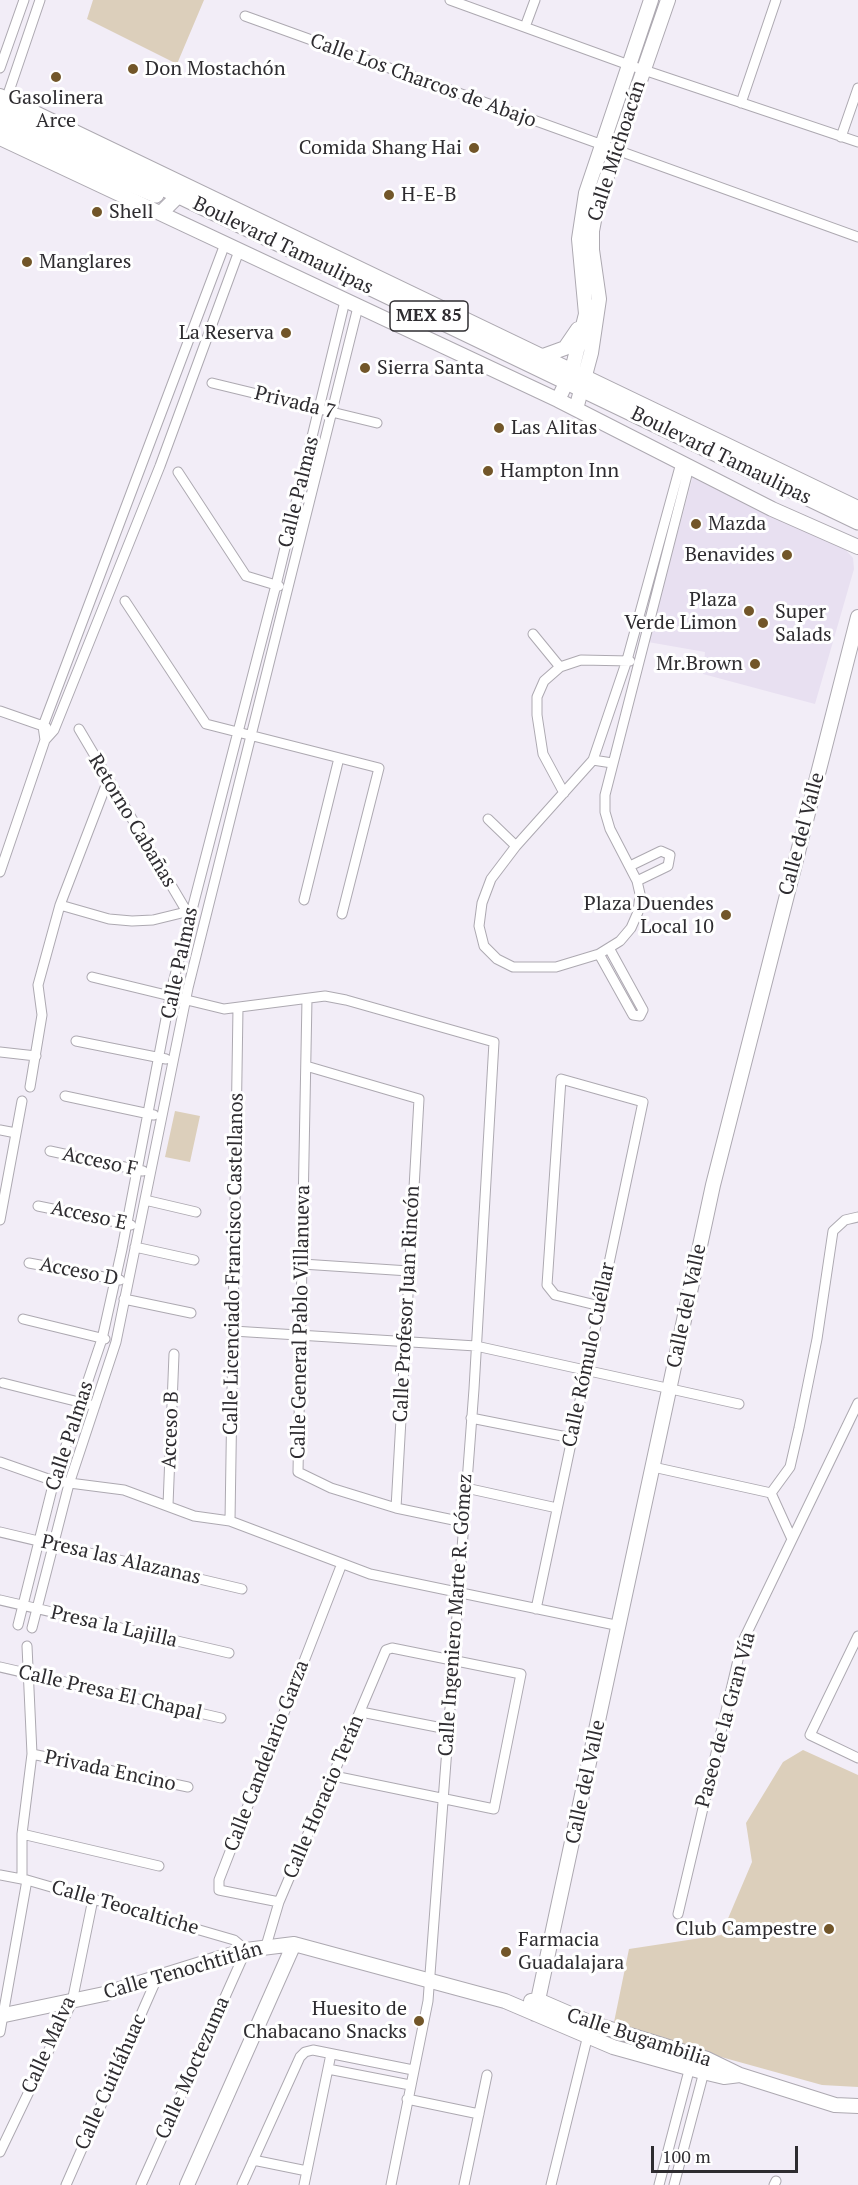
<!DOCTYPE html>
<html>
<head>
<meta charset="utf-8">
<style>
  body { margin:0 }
  #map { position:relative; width:858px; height:2185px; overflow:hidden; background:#f2edf7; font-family:"PT Serif",serif }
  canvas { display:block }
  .scale { position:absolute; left:651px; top:2146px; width:147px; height:27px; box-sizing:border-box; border:3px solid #2e2c30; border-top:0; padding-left:8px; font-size:18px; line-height:21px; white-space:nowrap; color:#2e2c30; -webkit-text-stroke:4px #fff; paint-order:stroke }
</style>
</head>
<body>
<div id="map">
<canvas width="858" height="2185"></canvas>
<div class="scale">100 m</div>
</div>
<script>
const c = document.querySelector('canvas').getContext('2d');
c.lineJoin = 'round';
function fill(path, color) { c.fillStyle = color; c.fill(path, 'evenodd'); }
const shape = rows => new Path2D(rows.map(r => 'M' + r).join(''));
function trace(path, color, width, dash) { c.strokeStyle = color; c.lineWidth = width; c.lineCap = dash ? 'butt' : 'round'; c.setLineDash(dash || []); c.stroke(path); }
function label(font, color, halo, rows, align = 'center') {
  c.font = font + ' "PT Serif",serif'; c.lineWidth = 6; c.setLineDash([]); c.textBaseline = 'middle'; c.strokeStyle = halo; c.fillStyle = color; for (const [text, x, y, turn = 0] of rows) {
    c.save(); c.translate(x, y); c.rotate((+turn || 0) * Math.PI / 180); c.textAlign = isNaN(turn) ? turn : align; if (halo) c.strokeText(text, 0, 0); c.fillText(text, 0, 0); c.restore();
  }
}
fill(shape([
  [693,476,844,548,853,558,854,569,815,704,703,674,705,652,648,642]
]), '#e8e0f1');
fill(shape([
  [93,0,204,0,177,64,87,19],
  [175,1111,200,1116,190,1162,165,1157],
  [803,1750,858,1775,858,2087,822,2085,613,2027,629,1949,721,1935,752,1862,746,1823,783,1762]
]), '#dccfbb');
const street = shape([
  [450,0,629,65,858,142],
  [245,16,858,237],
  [525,27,535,0],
  [0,68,24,0],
  [6,100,40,0],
  [741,103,776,0],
  [841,137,858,88],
  [212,383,377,423],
  [178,472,246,576,279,586],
  [125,601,206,724,379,768,342,914],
  [533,634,560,667,581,660,630,661],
  [560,667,544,681,537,697,537,715,543,754,564,793],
  [0,711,46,727],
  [79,729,187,912],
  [45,740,43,726,225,244],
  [593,760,627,660,681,463],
  [488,819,516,846,593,760,612,763],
  [516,846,491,879,482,903,479,926,484,946,497,959,513,967,556,967,599,954,620,941,631,928,638,912,640,894,637,881,610,829,605,812,605,795,689,467],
  [630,866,661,851,670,855,668,866,637,881],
  [0,872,45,740,54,730,160,466,239,251],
  [304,900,339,758],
  [60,905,109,919,132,921,153,920,190,911],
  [599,954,633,1015,640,1016,643,1010,609,948],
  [92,977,224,1009,325,996,346,1000,494,1042,474,1389,428,2001,391,2185],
  [307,999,298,1472,331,1488,396,1508,463,1522],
  [76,1041,166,1059],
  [0,1052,36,1056],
  [306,1066,419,1099,396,1508],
  [30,1087,42,1015,38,985,60,905,108,780],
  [65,1096,154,1115],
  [0,1130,16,1133],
  [50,1151,143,1171],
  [145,1200,196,1212],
  [38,1206,131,1225],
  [0,1220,22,1101],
  [135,1247,194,1260],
  [29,1263,120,1280],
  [302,1264,409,1271],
  [124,1299,191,1313],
  [23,1319,105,1339],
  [233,1331,476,1346,739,1404],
  [3,1383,95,1406],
  [471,1418,572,1438],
  [0,1462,54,1481,124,1490,194,1516,230,1521,370,1574,620,1626],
  [653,1467,771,1493,791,1537],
  [466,1488,557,1508],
  [771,1493,790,1467,799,1428,817,1339,833,1231,845,1220,858,1217],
  [168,1505,174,1354],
  [230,1521,238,1008],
  [0,1532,242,1589],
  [0,1600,229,1653],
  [536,1609,600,1306,643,1102,561,1079,547,1285,555,1295,600,1306],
  [18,1625,54,1481,102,1339,122,1249,172,987,276,585,345,301],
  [32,1628,69,1484,116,1342,188,988,358,307],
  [858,1636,810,1735,858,1758],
  [0,1667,221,1718],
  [361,1712,447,1729],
  [32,1754,188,1787],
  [22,1834,159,1866],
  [0,1875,27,1880,234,1940,246,1950,141,2185],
  [22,1879,22,1834,32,1754,27,1646],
  [279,1902,219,1890,219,1880,341,1566],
  [678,1914,742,1643,858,1403],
  [266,1946,279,1902,386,1650,392,1648,521,1674,494,1809,334,1776],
  [0,2032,27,1880],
  [328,2069,410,2085],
  [407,2099,479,2114],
  [0,2152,72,2002,93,1899],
  [253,2160,307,2171],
  [66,2185,157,1978],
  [242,2185,300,2057,305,2052,313,2050,413,2070],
  [304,2185,331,2054],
  [464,2185,487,2075],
  [551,2185,589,2031],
  [659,2185,691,2063],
  [674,2185,705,2068],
  [774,2185,776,2181]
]);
const secondary = shape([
  [0,96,858,508],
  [0,138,558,400,772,509,858,547],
  [161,213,186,188],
  [543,356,565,348,578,329],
  [558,400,572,370,586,314,579,239,586,193,651,0],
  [576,409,591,353,599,299,592,250,592,231,597,205,668,0],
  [531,2001,538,2000,591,2023,707,2059,740,2075,835,2105,858,2106],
  [535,2014,713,1185,858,617],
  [0,2016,104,1994,246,1950,294,1944,505,2001,613,2047,703,2072,724,2077,740,2075],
  [187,2185,294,1944]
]);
const primary = shape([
  [0,110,858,522],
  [0,125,64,156,156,195]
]);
trace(street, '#ada9b1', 11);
trace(secondary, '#ada9b1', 16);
trace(primary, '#ada9b1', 17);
trace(street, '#fff', 9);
trace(secondary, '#fff', 14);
trace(primary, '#fff', 15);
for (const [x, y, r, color] of [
  [133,69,6,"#725629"],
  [56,77,6,"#725629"],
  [474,148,6,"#725629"],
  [389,195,6,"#725629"],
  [97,212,6,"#725629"],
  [27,262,6,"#725629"],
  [286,333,6,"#725629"],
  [365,368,6,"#725629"],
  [499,428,6,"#725629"],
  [488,471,6,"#725629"],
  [696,524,6,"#725629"],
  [787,555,6,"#725629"],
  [749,611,6,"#725629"],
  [763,623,6,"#725629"],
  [755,664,6,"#725629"],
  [726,915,6,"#725629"],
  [829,1929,6,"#725629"],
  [506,1952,6,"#725629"],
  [419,2021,6,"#725629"]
]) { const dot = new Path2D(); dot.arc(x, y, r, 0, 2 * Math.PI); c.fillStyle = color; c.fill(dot); trace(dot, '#fff', 2); }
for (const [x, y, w] of [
  [429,316,78]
]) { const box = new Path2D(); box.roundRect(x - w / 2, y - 15, w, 30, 4.5); c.fillStyle = '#fff'; c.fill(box); trace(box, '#2e2c30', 1.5); }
label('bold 18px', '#2e2c30', null, [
  ["MEX 85",429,316]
]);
label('20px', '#2e2c30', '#fff', [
  ["Don Mostachón",145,69],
  ["Gasolinera",56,98,"center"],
  ["Arce",56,121,"center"],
  ["Comida Shang Hai",462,148,"right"],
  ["H-E-B",401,195],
  ["Shell",109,212],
  ["Manglares",39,262],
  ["La Reserva",274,333,"right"],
  ["Sierra Santa",377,368],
  ["Las Alitas",511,428],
  ["Hampton Inn",500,471],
  ["Mazda",708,524],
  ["Benavides",775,555,"right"],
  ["Plaza",737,600,"right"],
  ["Verde Limon",737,623,"right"],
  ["Super",775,612],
  ["Salads",775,635],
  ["Mr.Brown",743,664,"right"],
  ["Plaza Duendes",714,904,"right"],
  ["Local 10",714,927,"right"],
  ["Club Campestre",817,1929,"right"],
  ["Farmacia",518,1940],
  ["Guadalajara",518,1963],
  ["Huesito de",407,2009,"right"],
  ["Chabacano Snacks",407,2032,"right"]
], 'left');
label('20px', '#2e2c30', '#fff', [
  ["Calle Los Charcos de Abajo",423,81,20],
  ["Calle Michoacán",617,151,-72],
  ["Boulevard Tamaulipas",283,246,26],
  ["Privada 7",295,403,14],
  ["Boulevard Tamaulipas",721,456,26],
  ["Calle Palmas",299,492,-76],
  ["Retorno Cabañas",132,821,59],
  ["Calle del Valle",802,834,-75],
  ["Calle Palmas",180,963,-78],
  ["Acceso F",100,1162,12],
  ["Acceso E",89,1216,12],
  ["Calle Licenciado Francisco Castellanos",234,1264,-89],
  ["Acceso D",79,1272,11],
  ["Calle Profesor Juan Rincón",407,1304,-87],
  ["Calle del Valle",687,1306,-78],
  ["Calle General Pablo Villanueva",301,1322,-89],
  ["Calle Rómulo Cuéllar",589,1355,-78],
  ["Acceso B",171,1430,-88],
  ["Calle Palmas",70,1436,-72],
  ["Presa las Alazanas",121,1560,13],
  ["Calle Ingeniero Marte R. Gómez",456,1615,-86],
  ["Presa la Lajilla",114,1627,13],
  ["Calle Presa El Chapal",110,1693,13],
  ["Paseo de la Gran Vía",726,1720,-75],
  ["Calle Candelario Garza",267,1756,-69],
  ["Privada Encino",110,1771,12],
  ["Calle del Valle",586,1782,-78],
  ["Calle Horacio Terán",324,1797,-67],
  ["Calle Teocaltiche",125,1908,16],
  ["Calle Tenochtitlán",183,1971,-16],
  ["Calle Bugambilia",639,2038,18],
  ["Calle Malva",49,2045,-66],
  ["Calle Moctezuma",193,2068,-66],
  ["Calle Cuitláhuac",111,2082,-66]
]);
</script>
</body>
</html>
